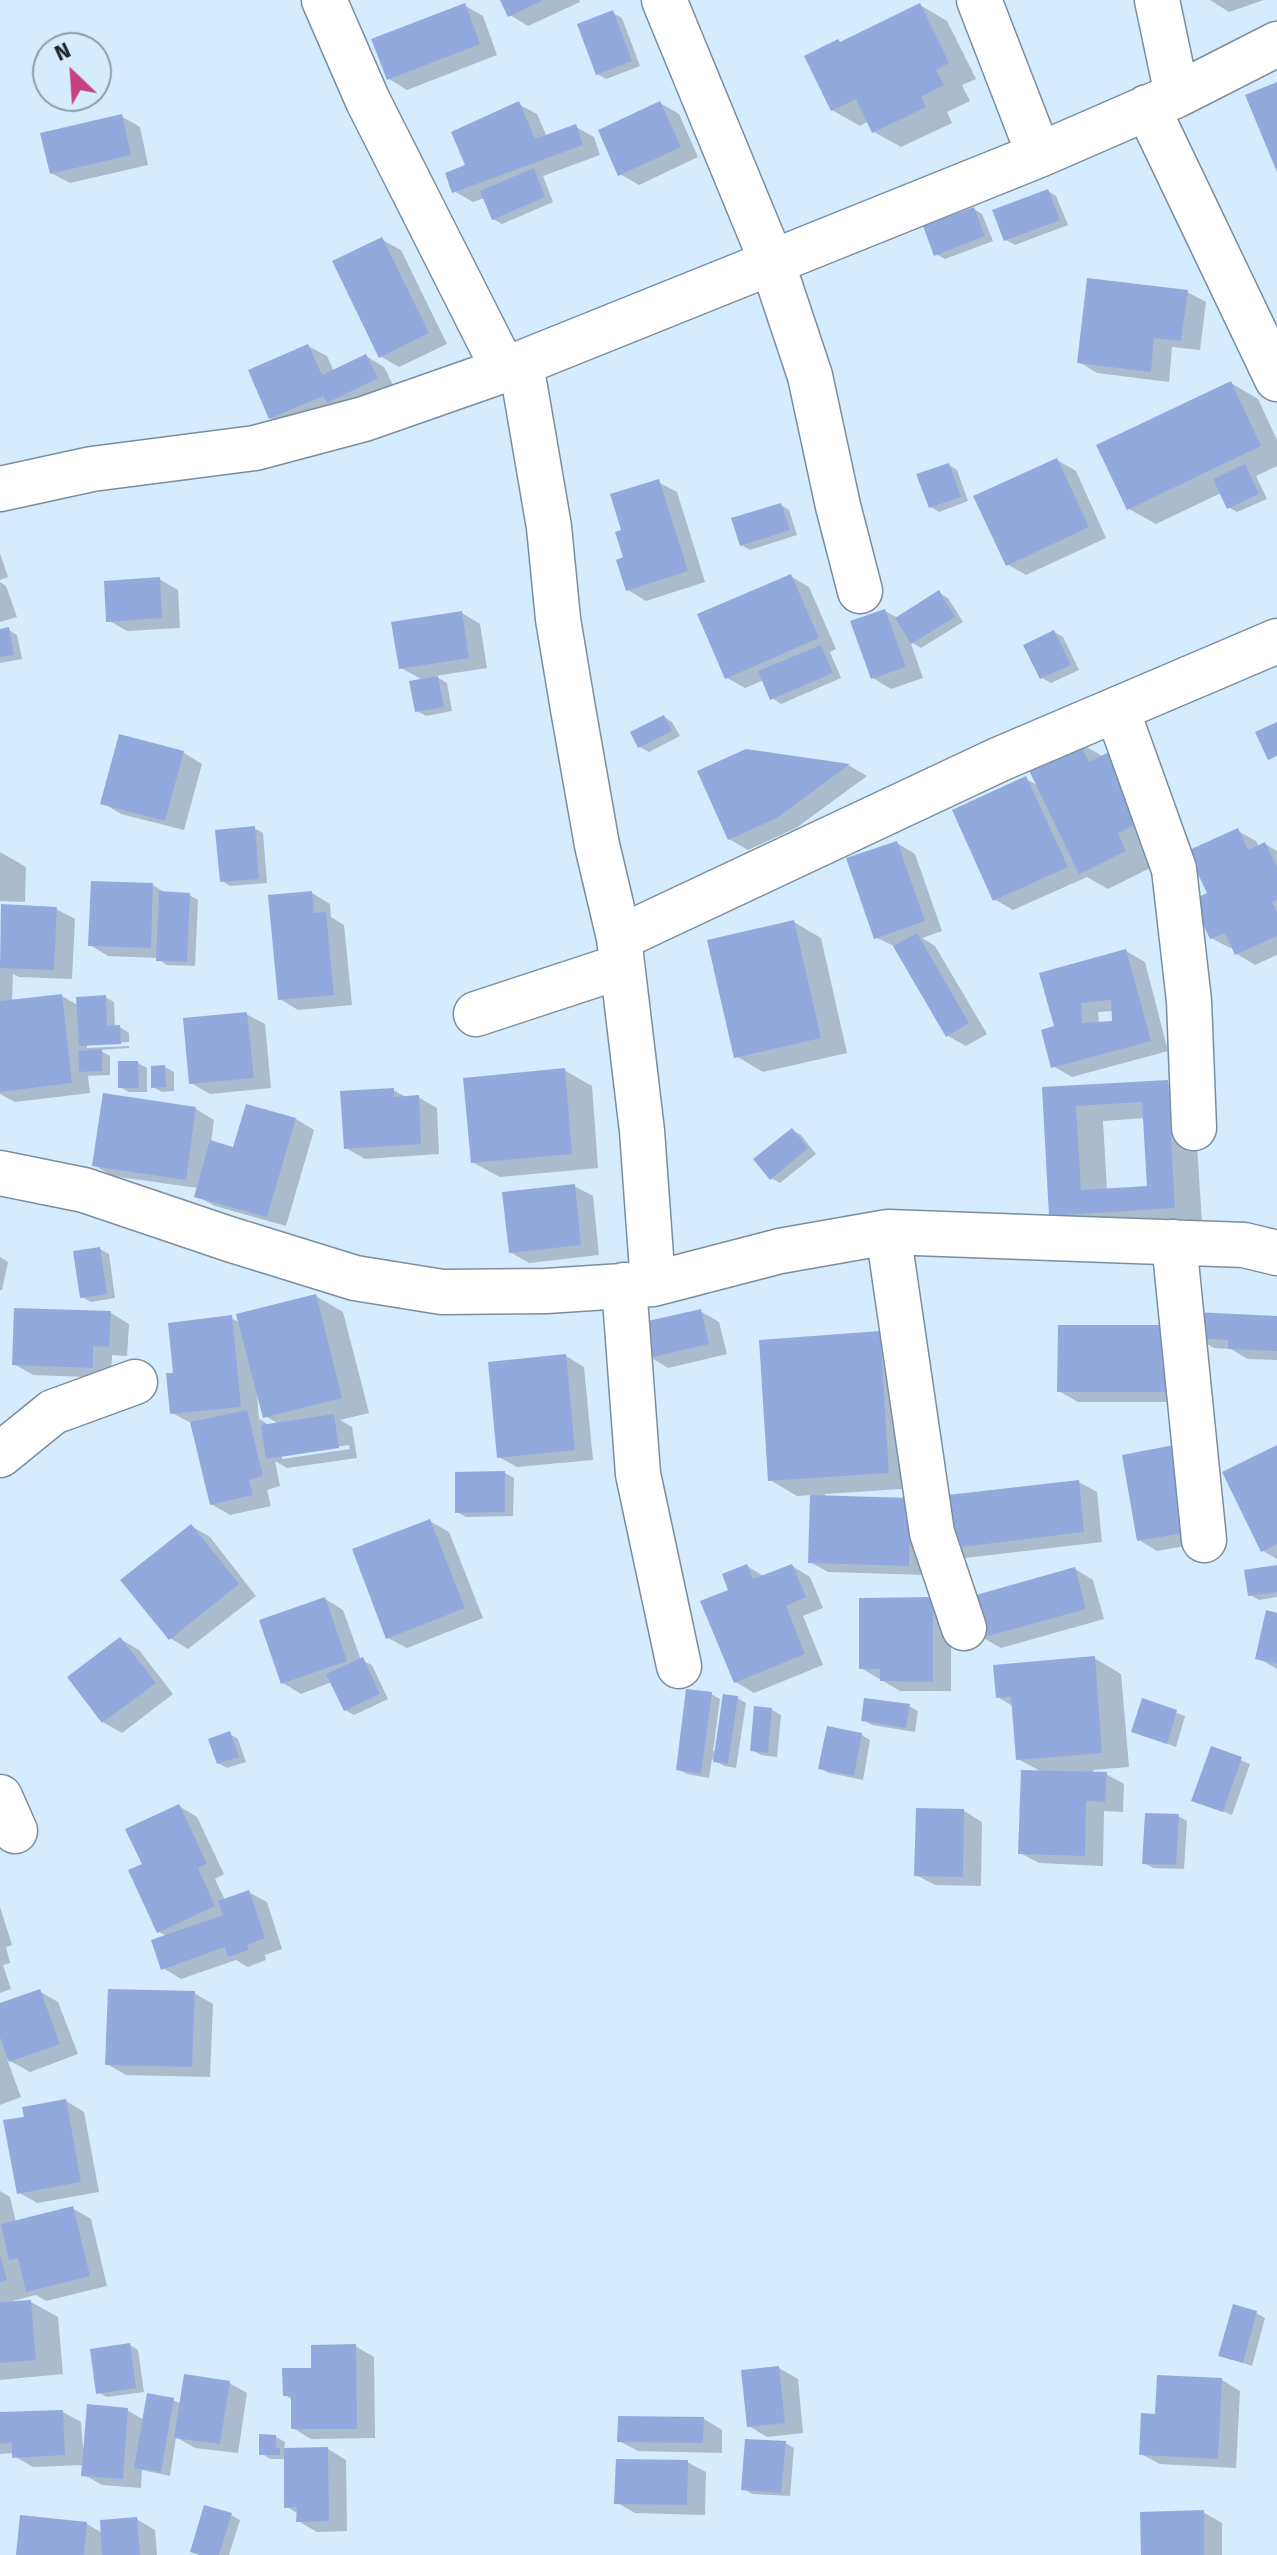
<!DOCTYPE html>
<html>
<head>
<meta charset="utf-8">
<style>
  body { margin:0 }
  #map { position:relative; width:1277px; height:2555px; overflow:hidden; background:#d5ebfe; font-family:"Fira Sans",sans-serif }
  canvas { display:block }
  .north { position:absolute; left:32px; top:32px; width:80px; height:80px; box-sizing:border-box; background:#d5ebfe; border:2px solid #8c9dab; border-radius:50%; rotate:335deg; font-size:22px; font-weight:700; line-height:32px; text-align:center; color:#1f272e }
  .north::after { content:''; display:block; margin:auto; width:28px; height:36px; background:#c74180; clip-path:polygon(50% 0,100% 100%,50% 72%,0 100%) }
</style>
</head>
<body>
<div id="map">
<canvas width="1277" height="2555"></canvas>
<div class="north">N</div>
</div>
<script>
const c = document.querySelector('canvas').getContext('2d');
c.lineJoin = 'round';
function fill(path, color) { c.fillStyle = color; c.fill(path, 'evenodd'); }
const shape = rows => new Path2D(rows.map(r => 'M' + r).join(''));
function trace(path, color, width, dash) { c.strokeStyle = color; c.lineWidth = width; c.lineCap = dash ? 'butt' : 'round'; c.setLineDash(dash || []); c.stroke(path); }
fill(shape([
  [503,0,579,0,580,2,528,26,510,15],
  [1210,0,1264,0,1229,12],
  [464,5,483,16,497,55,407,90,389,79],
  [920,5,947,21,976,79,962,85,970,101,947,112,952,123,901,147,874,132,869,121,860,126,832,110,842,44],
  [613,13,622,18,640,66,606,79,597,74],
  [660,103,679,114,698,157,639,185,620,174],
  [518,104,537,114,547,137,576,127,594,137,600,155,543,176,553,202,502,224,493,219,485,198,473,202,454,191,468,166],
  [121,116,140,127,148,165,70,183,51,173],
  [1048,191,1056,196,1068,225,1015,245,1006,240],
  [974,209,982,214,993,241,945,259,936,254],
  [382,240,401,250,447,344,399,367,380,356],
  [1187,292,1206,302,1200,350,1172,347,1169,382,1097,373,1079,362],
  [308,346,327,356,334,372,366,356,384,367,395,389,289,429,270,418],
  [1231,383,1258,399,1277,440,1277,466,1256,476,1267,499,1237,512,1228,507,1221,493,1156,524,1129,509],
  [1057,460,1076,471,1106,538,1026,575,1007,564],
  [949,465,957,470,968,501,939,512,931,507],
  [658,482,677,492,705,582,646,601,628,590,623,531],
  [781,505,789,510,797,535,750,550,741,545],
  [0,553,8,577,0,580],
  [790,576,809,587,836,649,830,652,841,678,781,704,772,698,764,680,745,688,727,678],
  [159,579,178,590,180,628,127,631,108,620],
  [0,582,6,586,17,617,0,622],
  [939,593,948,598,963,622,921,648,910,641,923,678,891,689,873,678,885,611,898,618],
  [462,613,480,624,487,668,435,676,447,683,452,711,426,716,417,711,423,680,401,668],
  [9,630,17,635,22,659,0,663,0,631],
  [1054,632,1063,637,1079,670,1051,683,1042,678],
  [664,717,672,722,680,736,649,752,640,747],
  [121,737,184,753,202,764,184,830,121,814,103,803],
  [1078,742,1104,757,1111,754,1152,867,1108,889,1087,877,1013,910,994,899,1026,779,1039,786],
  [746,751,850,766,867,776,796,828,748,850,729,839],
  [254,828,263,833,267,883,230,886,222,881],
  [1238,831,1256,841,1259,847,1265,844,1277,851,1277,955,1255,965,1237,954,1233,947,1230,948,1211,938,1209,894],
  [897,843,915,854,942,931,922,938,935,946,987,1034,966,1046,948,1036,896,947,875,937],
  [0,852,26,867,25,902,0,901],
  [153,885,167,894,189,895,198,900,195,966,166,965,158,958,108,956,90,945],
  [312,893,330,904,331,917,344,925,352,1005,298,1010,280,999],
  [56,909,75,919,72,979,19,977,13,974,12,1002,62,996,79,1006,105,997,114,1002,115,1028,120,1027,129,1033,129,1042,87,1044,87,1048,129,1046,129,1048,99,1050,110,1056,110,1075,88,1076,90,1093,15,1102,0,1094,0,960],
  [794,922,821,938,847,1053,763,1072,736,1056],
  [1126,951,1145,962,1168,1051,1072,1077,1053,1066,1056,1028],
  [1113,1011,1114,1023,1099,1024,1098,1012],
  [246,1014,265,1024,271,1088,210,1094,191,1083],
  [138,1063,147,1068,147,1092,129,1092,120,1087],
  [165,1067,174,1072,174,1091,162,1092,153,1087],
  [564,1070,592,1086,598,1168,500,1177,472,1162],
  [1167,1082,1194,1098,1202,1223,1078,1231,1051,1215,1044,1089],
  [1145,1118,1149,1188,1107,1191,1103,1121],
  [393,1090,408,1098,418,1097,437,1108,439,1154,365,1159,346,1148],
  [196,1109,214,1120,211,1142,235,1149,296,1119,314,1130,286,1226,215,1206,196,1196,198,1188,112,1176,94,1165],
  [792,1130,801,1135,816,1154,780,1183,771,1178],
  [574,1186,593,1196,599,1255,529,1263,510,1252],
  [100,1249,109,1254,115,1298,91,1302,82,1297],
  [0,1257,8,1262,2,1290,0,1290],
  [316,1296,343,1312,369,1413,340,1420,352,1427,357,1458,287,1468,275,1461,280,1486,267,1490,271,1506,230,1515,211,1504,193,1424,172,1413,175,1374,231,1318,241,1323],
  [259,1394,265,1416,279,1424,266,1426,266,1423,259,1419,257,1395],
  [349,1445,350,1449,282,1459,282,1455],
  [700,1311,719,1322,727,1354,668,1368,650,1357],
  [111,1313,129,1324,127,1356,112,1355,111,1378,33,1375,14,1364],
  [1277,1318,1277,1360,1248,1359,1231,1349,1214,1348,1196,1337],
  [1169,1327,1188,1402,1078,1402,1059,1391],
  [880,1333,907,1349,916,1488,825,1494,825,1497,929,1510,927,1575,828,1572,810,1562,812,1495,797,1496,770,1480],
  [566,1356,584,1367,593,1460,517,1467,499,1457],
  [1277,1447,1277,1559,1263,1551],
  [1124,1457,1212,1541,1157,1551,1139,1540],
  [505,1473,514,1478,513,1516,466,1517,457,1512],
  [1079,1482,1097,1492,1102,1542,965,1558,946,1548],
  [430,1521,449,1532,483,1618,407,1648,388,1638],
  [191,1526,210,1537,256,1596,188,1649,170,1638],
  [747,1566,765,1577,792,1566,810,1577,823,1608,803,1616,823,1665,754,1693,736,1682,730,1591],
  [1277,1567,1277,1597,1259,1600,1250,1595],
  [1075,1569,1093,1580,1104,1619,1001,1648,982,1637],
  [325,1599,343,1610,361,1660,372,1665,388,1699,354,1715,345,1710,332,1682,301,1694,283,1683],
  [932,1599,951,1610,951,1691,900,1691,861,1668],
  [1277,1615,1277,1669,1258,1658],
  [120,1639,139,1650,173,1694,122,1733,103,1722],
  [1094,1658,1121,1674,1129,1767,1093,1770,1093,1773,1106,1774,1124,1784,1123,1812,1104,1811,1103,1866,1039,1863,1020,1853,1042,1772,1018,1759,1014,1707,998,1697],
  [711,1694,720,1699,713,1751,717,1752,737,1698,746,1703,736,1768,724,1766,712,1759,709,1778,687,1774,678,1769],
  [1143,1701,1185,1716,1176,1747,1133,1731],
  [909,1706,918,1711,915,1732,872,1725,863,1720],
  [772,1710,781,1715,777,1757,761,1755,752,1750],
  [230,1734,238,1739,246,1762,227,1768,218,1763],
  [862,1735,870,1740,863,1780,829,1773,820,1768],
  [1213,1749,1250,1764,1232,1815,1193,1800],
  [179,1806,197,1817,224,1874,215,1879,225,1900,248,1892,267,1902,282,1949,265,1955,266,1960,248,1967,236,1960,181,1979,163,1968,167,1936,159,1932,144,1865],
  [964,1811,982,1822,981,1886,935,1885,916,1875],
  [1178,1816,1187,1821,1184,1869,1153,1868,1144,1863],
  [0,1907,12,1945,6,1947,10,1963,3,1965,11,1989,0,1993],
  [39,1991,58,2002,78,2054,30,2072,7,2059,21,2097,0,2105,0,2005],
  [194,1993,213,2004,210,2077,126,2075,107,2064],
  [66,2101,84,2112,99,2192,37,2203,18,2192,27,2118],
  [0,2191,10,2197,16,2222,72,2208,91,2219,107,2286,46,2301,36,2295,12,2301,12,2303,31,2302,58,2317,63,2374,0,2380],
  [1256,2313,1265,2318,1252,2366,1221,2355],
  [130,2345,138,2350,144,2392,107,2397,98,2392],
  [355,2346,374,2357,375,2438,311,2439,293,2428,293,2400,285,2395],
  [779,2368,798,2379,803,2433,767,2437,749,2426],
  [1222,2380,1240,2391,1236,2468,1160,2464,1141,2454,1156,2416],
  [229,2383,247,2393,238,2453,195,2448,176,2437,170,2476,142,2470,141,2488,102,2485,83,2474,84,2465,33,2467,14,2456,14,2453,0,2454,0,2414,63,2412,81,2422,83,2448,85,2448,127,2410,144,2420,173,2400,181,2404],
  [704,2419,722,2430,722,2453,638,2451,619,2441],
  [276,2437,285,2442,284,2450,328,2449,346,2460,347,2531,317,2532,298,2521,298,2514,286,2506,286,2459,270,2459,261,2453],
  [785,2443,794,2448,790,2496,752,2494,744,2489],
  [687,2462,706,2472,705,2515,635,2513,616,2502],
  [1203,2512,1222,2523,1222,2555,1143,2555],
  [231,2515,240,2520,229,2555,199,2555,193,2551],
  [22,2518,87,2524,102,2533,136,2519,155,2530,157,2555,18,2555]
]), '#0003');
fill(shape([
  [500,0,544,0,508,17],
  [465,3,480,44,387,80,371,39],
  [920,3,949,63,936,70,944,85,921,97,926,107,872,133,856,99,831,111,804,56,838,39,840,42],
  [613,10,632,61,596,75,577,24],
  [1277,82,1277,172,1245,95],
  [519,101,535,139,576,124,583,145,452,193,445,173,465,165,451,132],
  [660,101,681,147,618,176,598,130],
  [122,114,131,155,50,174,40,133],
  [534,168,545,197,492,220,480,191],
  [1048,189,1060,220,1004,241,992,210],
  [974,207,985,236,934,256,923,226],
  [382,237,429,333,379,358,332,261],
  [1087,278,1188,290,1181,341,1154,338,1151,372,1077,363],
  [308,344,322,375,366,354,378,378,327,403,323,396,269,419,248,370],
  [1231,381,1261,446,1127,510,1096,445],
  [1057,458,1089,527,1006,566,973,496],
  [949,463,961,497,929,508,916,474],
  [1245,464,1259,494,1227,509,1213,479],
  [659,479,688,571,626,591,616,560,623,557,615,532,621,530,610,494],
  [781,503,790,530,740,546,731,518],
  [791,574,819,638,725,679,697,614],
  [160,577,162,618,106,622,104,581],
  [939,590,955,617,911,644,895,618],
  [885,609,906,667,871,679,850,621],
  [462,611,469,658,399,669,391,622],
  [9,627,14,655,0,657,0,629],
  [1054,630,1071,665,1040,679,1023,645],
  [821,645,833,673,770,700,758,671],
  [438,676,444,707,415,712,409,681],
  [664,715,672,731,638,748,630,732],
  [1277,722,1277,756,1268,760,1255,732],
  [119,734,184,751,165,821,100,804],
  [1078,739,1089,762,1111,751,1144,821,1118,833,1126,851,1079,874,1026,764],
  [746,749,850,764,777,818,728,840,697,771],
  [1026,776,1068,867,993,901,952,810],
  [255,826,259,879,220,882,215,830],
  [1238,828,1248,850,1265,842,1277,867,1277,900,1272,902,1277,912,1277,936,1235,955,1225,933,1210,939,1192,900,1207,893,1187,851],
  [897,841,925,921,874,939,846,858],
  [91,881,153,883,151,948,88,946],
  [159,891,190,893,187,962,156,961],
  [312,891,314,913,326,912,334,995,278,1000,268,895],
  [1,904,57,907,54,970,0,968],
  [794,920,821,1038,734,1058,707,940],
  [917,933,969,1023,946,1037,893,946],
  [1126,949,1151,1041,1051,1068,1041,1030,1054,1026,1039,973],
  [1111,1000,1112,1021,1082,1023,1081,1003],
  [62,994,72,1083,0,1092,0,1001],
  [106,995,107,1026,120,1025,121,1044,79,1046,76,997],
  [247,1012,254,1078,189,1084,183,1018],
  [102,1049,102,1071,79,1072,78,1051],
  [118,1061,138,1061,139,1088,118,1088],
  [165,1065,166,1087,151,1088,151,1066],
  [565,1068,572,1154,471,1163,463,1078],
  [1168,1080,1175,1208,1049,1216,1042,1087],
  [1142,1102,1147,1186,1081,1190,1076,1106],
  [394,1088,394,1097,419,1095,421,1144,344,1149,340,1091],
  [103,1093,196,1107,186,1180,92,1166],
  [246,1104,296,1118,267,1217,194,1197,210,1140,233,1147],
  [792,1128,808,1148,770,1180,753,1159],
  [575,1184,581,1245,509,1253,502,1192],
  [100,1247,107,1294,80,1298,73,1251],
  [316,1294,342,1398,263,1418,236,1314],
  [14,1308,111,1311,109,1347,93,1346,93,1368,12,1365],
  [701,1309,709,1344,648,1358,639,1323],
  [1194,1312,1277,1316,1277,1351,1228,1349,1228,1340,1194,1338],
  [232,1315,241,1407,170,1414,166,1373,173,1373,168,1323],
  [1058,1325,1170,1325,1170,1392,1057,1392],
  [880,1331,889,1473,768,1481,759,1340],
  [566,1354,575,1450,497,1458,488,1362],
  [247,1410,263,1476,249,1480,253,1495,210,1505,190,1422],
  [334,1414,339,1448,266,1459,261,1425],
  [1179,1444,1195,1531,1137,1541,1122,1455],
  [1277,1445,1277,1544,1261,1552,1222,1472],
  [505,1471,505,1512,455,1513,455,1472],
  [1079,1480,1084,1532,945,1549,939,1496],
  [810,1495,911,1498,909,1566,808,1563],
  [430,1519,465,1608,386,1639,352,1549],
  [191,1524,239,1584,169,1640,120,1580],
  [747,1564,753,1579,792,1564,806,1597,786,1606,805,1654,734,1683,700,1601,728,1590,722,1574],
  [1277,1565,1277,1592,1248,1596,1244,1570],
  [1075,1567,1086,1609,981,1638,969,1597],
  [325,1597,347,1661,281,1684,259,1620],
  [933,1597,933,1682,880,1681,880,1669,859,1669,859,1598],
  [1266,1610,1277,1613,1277,1664,1255,1659],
  [120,1637,156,1683,102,1723,67,1677],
  [1095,1656,1102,1753,1016,1760,1011,1697,996,1698,993,1665],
  [363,1657,380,1694,344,1711,326,1674],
  [686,1689,712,1692,701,1774,676,1770],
  [723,1694,738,1696,728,1764,713,1762],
  [864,1698,910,1704,906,1728,861,1721],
  [1142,1698,1177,1710,1167,1744,1131,1732],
  [754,1706,772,1708,768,1753,750,1751],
  [827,1726,862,1733,854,1776,818,1769],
  [230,1731,239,1757,217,1764,208,1739],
  [1211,1746,1242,1757,1223,1812,1191,1801],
  [1021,1770,1107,1772,1105,1802,1086,1801,1085,1856,1018,1854],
  [179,1804,207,1864,198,1868,215,1906,157,1933,128,1870,142,1864,125,1829],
  [916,1808,964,1809,963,1877,914,1876],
  [1145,1813,1179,1814,1176,1865,1142,1864],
  [249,1890,265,1938,247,1945,249,1950,228,1957,225,1947,161,1970,151,1940,223,1915,218,1901],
  [40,1989,60,2044,9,2062,0,2037,0,2003],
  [108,1989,195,1991,192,2067,105,2065],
  [66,2099,81,2182,17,2194,3,2120,24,2117,22,2107],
  [73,2206,90,2276,26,2292,18,2258,9,2260,1,2224],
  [0,2255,7,2280,0,2282],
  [31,2300,36,2360,0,2363,0,2302],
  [1233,2304,1257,2311,1243,2363,1218,2356],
  [130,2343,136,2388,96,2394,90,2349],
  [356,2344,357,2429,291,2429,291,2396,283,2396,282,2368,311,2368,311,2345],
  [779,2366,785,2423,747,2427,741,2370],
  [184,2374,230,2381,220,2444,174,2438],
  [1157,2375,1222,2378,1218,2459,1139,2455,1141,2413,1155,2414],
  [147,2393,174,2398,161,2472,134,2468],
  [87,2404,128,2408,123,2479,81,2476],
  [63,2410,65,2455,12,2458,12,2443,0,2444,0,2412],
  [618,2416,704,2417,703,2443,617,2442],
  [259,2434,276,2435,276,2448,280,2448,280,2455,259,2455],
  [745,2439,786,2441,781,2493,741,2490],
  [328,2447,329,2521,296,2522,297,2507,284,2508,284,2448],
  [616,2459,688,2460,687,2505,614,2504],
  [204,2505,232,2513,219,2555,200,2555,190,2552],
  [1204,2510,1204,2555,1141,2555,1140,2512],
  [20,2515,87,2522,84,2555,16,2555],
  [137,2517,140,2555,102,2555,100,2520]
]), '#92a9de');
const street = shape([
  [324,0,368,101,504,370],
  [664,0,772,262,810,376,838,506,860,591],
  [979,0,1039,155],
  [1157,0,1177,95],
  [1147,107,1277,379],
  [521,364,549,527,558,619,573,709,597,845,619,938,642,1131,653,1284],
  [0,489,92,469,255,448,364,419,504,370,1039,155,1177,95,1277,44],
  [1117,710,1174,869,1189,1001,1194,1128],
  [619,938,1000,759,1277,641],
  [476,1014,622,966],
  [0,1173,84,1190,229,1239,355,1278,442,1292,546,1291,653,1284,780,1251,888,1232,1244,1245,1277,1253],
  [888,1232,932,1533,964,1628],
  [1174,1242,1204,1540],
  [624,1285,638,1474,679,1666],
  [0,1455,53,1412,135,1382],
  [0,1797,15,1831]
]);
trace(street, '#7a8e9f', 47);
trace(street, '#fff', 44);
</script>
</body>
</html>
